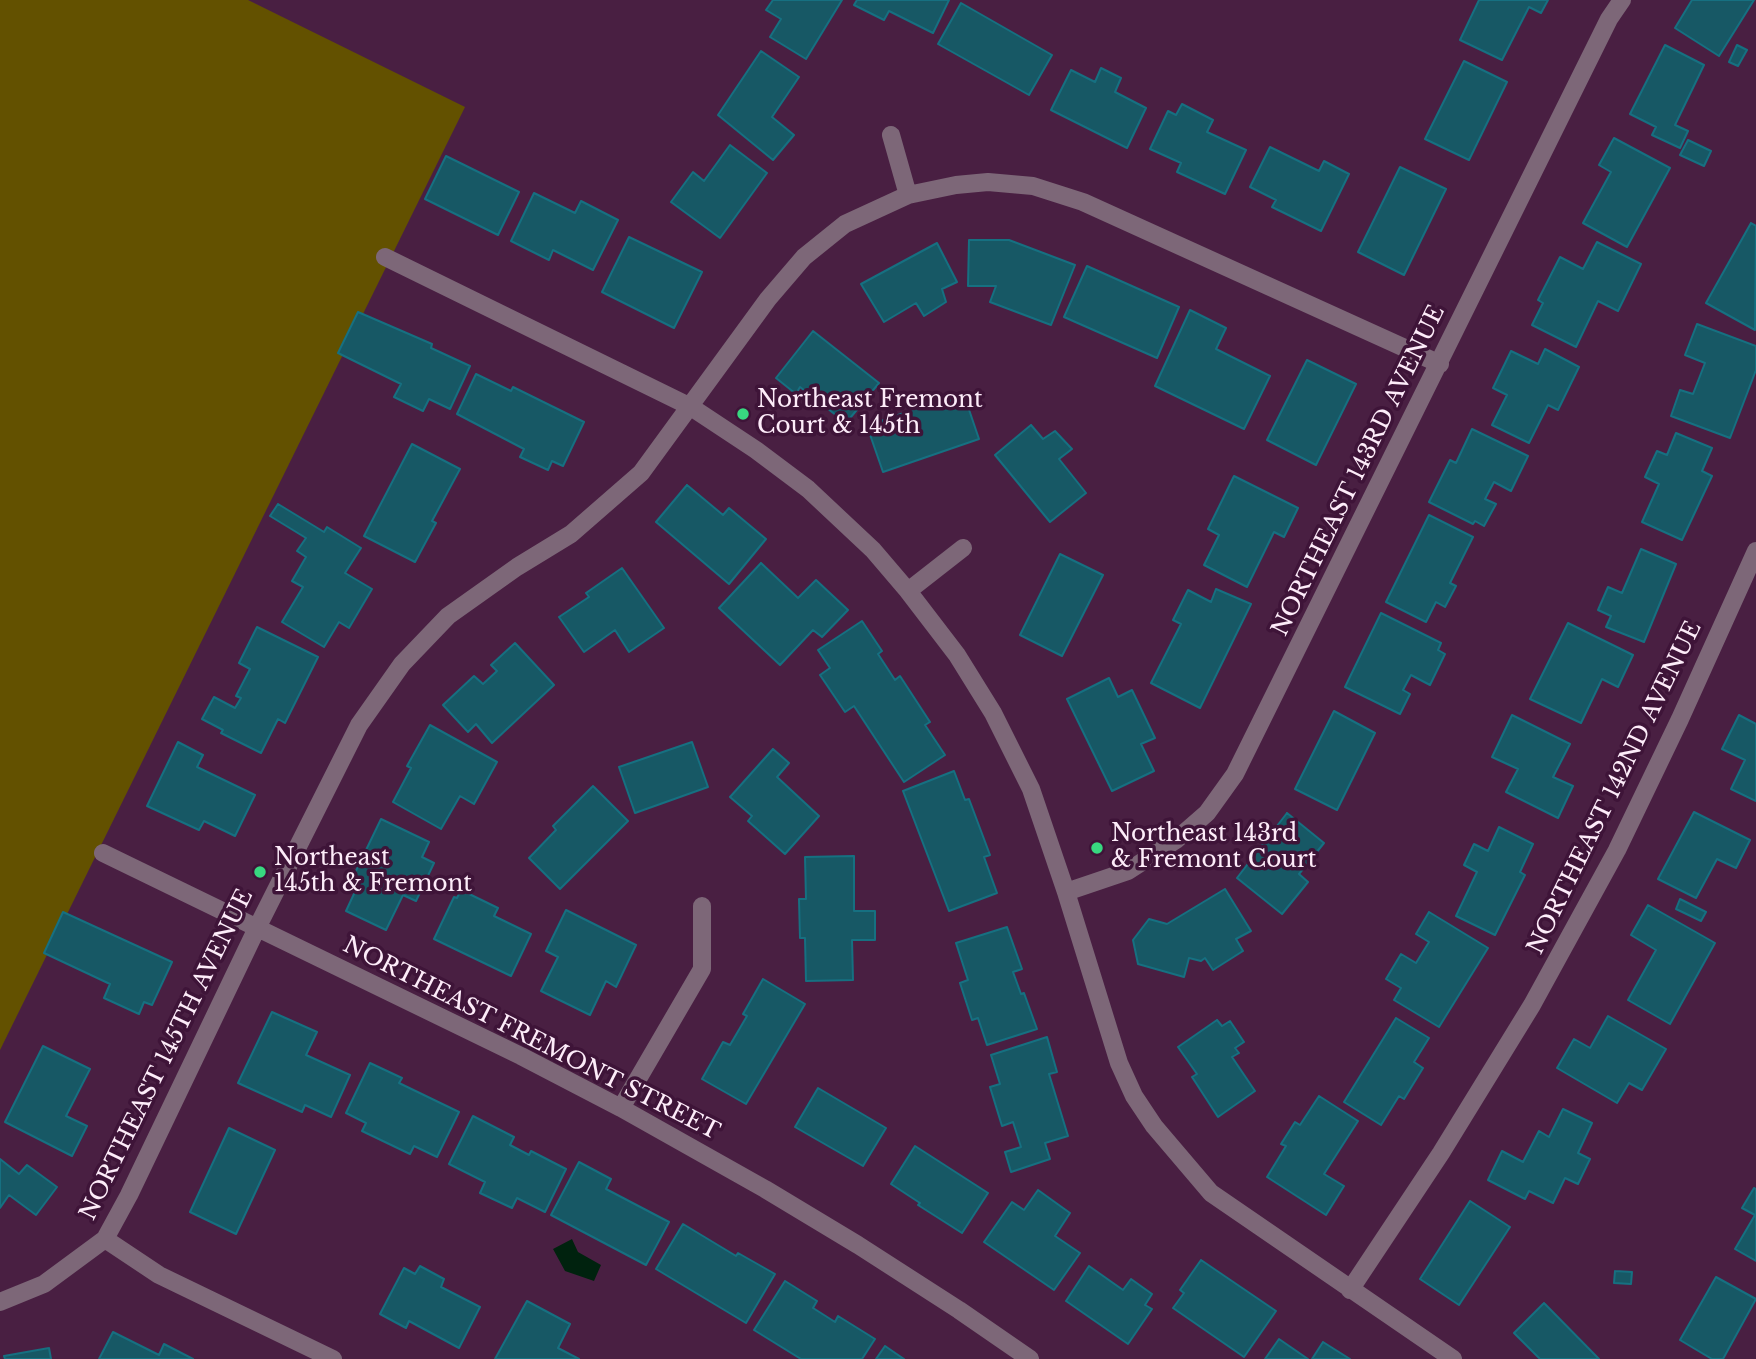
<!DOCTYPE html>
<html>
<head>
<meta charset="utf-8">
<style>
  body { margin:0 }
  canvas { display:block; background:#491f42 }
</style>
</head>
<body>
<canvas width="1756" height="1359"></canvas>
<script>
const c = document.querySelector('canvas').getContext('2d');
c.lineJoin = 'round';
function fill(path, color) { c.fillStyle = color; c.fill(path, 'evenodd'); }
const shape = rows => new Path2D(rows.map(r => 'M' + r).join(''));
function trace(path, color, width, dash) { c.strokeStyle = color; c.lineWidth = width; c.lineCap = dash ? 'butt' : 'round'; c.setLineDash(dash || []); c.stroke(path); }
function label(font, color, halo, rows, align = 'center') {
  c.font = font + ' "Libre Baskerville",serif'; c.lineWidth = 7; c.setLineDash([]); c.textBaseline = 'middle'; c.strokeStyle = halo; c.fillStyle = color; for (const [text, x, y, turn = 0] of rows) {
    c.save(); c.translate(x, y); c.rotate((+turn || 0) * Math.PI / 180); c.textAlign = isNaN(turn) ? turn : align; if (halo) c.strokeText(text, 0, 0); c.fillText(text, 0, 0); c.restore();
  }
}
fill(shape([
  [0,0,248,0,465,107,0,1050]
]), '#635100');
fill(shape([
  [572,1239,578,1252,601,1265,594,1281,565,1271,553,1249]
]), '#00220e');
const building = shape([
  [773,0,842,0,806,59,770,37,781,19,766,10,773,0],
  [857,0,949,0,933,33,889,11,884,20,854,5,857,0],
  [1479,0,1548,0,1541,13,1529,7,1502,60,1460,40,1479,0],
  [1692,0,1754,0,1719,56,1675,28,1692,0],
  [961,3,1052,55,1029,95,938,44,961,3],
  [1665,45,1704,65,1675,125,1688,131,1680,148,1652,135,1656,127,1630,114,1665,45],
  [1737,45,1747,50,1738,66,1729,62,1737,45],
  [761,51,799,77,772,117,794,135,773,160,718,115,761,51],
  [1464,61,1507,82,1469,160,1425,139,1464,61],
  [1101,68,1121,78,1115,92,1146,108,1127,148,1051,110,1071,70,1095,82,1101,68],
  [1182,104,1213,120,1207,132,1246,150,1225,194,1177,172,1181,163,1150,149,1168,111,1176,115,1182,104],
  [1614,138,1670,168,1627,247,1583,223,1611,172,1599,165,1614,138],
  [1688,140,1711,151,1704,166,1680,155,1688,140],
  [730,145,767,173,720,238,671,202,693,172,704,181,730,145],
  [1270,147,1319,171,1324,161,1349,174,1321,231,1272,207,1276,200,1250,187,1270,147],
  [446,156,519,192,498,235,425,199,446,156],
  [1400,167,1446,189,1404,275,1358,252,1400,167],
  [534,193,575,213,581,201,618,220,593,270,553,250,549,260,511,241,534,193],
  [1751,223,1756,226,1755,330,1706,303,1751,223],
  [629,237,702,272,674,328,602,292,629,237],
  [969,240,1009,240,1075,265,1051,325,990,302,996,286,968,286,969,240],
  [1597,242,1641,264,1618,311,1598,301,1576,347,1532,325,1543,303,1538,300,1560,257,1583,269,1597,242],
  [937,243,957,282,942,289,946,302,924,316,916,303,884,322,861,284,937,243],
  [1087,266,1179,307,1157,358,1064,317,1087,266],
  [1190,310,1226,328,1216,349,1270,376,1244,429,1155,386,1190,310],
  [358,312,432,344,431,348,470,366,450,409,429,399,423,411,394,397,401,384,338,353,358,312],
  [1697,324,1756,346,1756,370,1730,438,1671,416,1680,390,1693,394,1705,363,1685,355,1697,324],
  [813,331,879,383,846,423,800,387,796,394,776,378,813,331],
  [1545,349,1579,367,1558,410,1548,405,1529,443,1492,425,1507,395,1493,388,1511,351,1538,364,1545,349],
  [1307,360,1356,384,1316,465,1267,440,1307,360],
  [476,374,511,391,513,387,584,422,563,466,552,461,548,470,520,457,524,449,457,414,476,374],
  [963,392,979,439,883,472,867,426,963,392],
  [1031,425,1043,439,1055,431,1072,449,1059,459,1086,493,1050,522,995,455,1031,425],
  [1472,429,1528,456,1511,491,1494,482,1485,499,1496,504,1484,526,1475,521,1473,524,1429,502,1450,460,1456,463,1472,429],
  [1676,433,1712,448,1702,471,1712,476,1682,540,1642,522,1659,484,1645,477,1657,451,1667,455,1676,433],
  [412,444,460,469,432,521,436,523,415,562,364,536,412,444],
  [1234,476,1298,508,1284,537,1274,532,1247,587,1204,565,1219,535,1208,529,1234,476],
  [687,485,723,515,729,508,766,539,729,584,656,522,687,485],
  [278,504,324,532,327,527,361,548,345,573,372,589,349,628,339,622,324,647,282,622,303,587,292,581,306,557,297,551,306,538,270,516,278,504],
  [1429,515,1473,537,1450,583,1456,586,1445,607,1436,602,1426,622,1386,602,1429,515],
  [1641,549,1676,564,1644,642,1606,627,1611,616,1598,610,1608,587,1622,593,1641,549],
  [1060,554,1103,575,1062,656,1020,635,1060,554],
  [761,563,798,598,816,580,848,610,822,637,813,630,780,665,719,608,761,563],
  [622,568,664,628,629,652,615,630,584,652,559,617,589,597,586,593,622,568],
  [1216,589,1251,604,1200,708,1151,683,1181,624,1173,620,1188,590,1211,602,1216,589],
  [1381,613,1441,643,1438,650,1445,654,1430,685,1411,675,1403,690,1410,694,1400,714,1345,687,1381,613],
  [862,621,882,651,878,654,895,680,900,676,930,722,925,725,945,755,904,782,854,706,845,712,820,675,830,668,818,650,862,621],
  [1568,623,1633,655,1618,687,1602,679,1581,723,1530,699,1568,623],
  [257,627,318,657,285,723,278,719,261,753,221,733,223,730,202,719,214,697,235,708,241,698,236,696,250,669,239,663,257,627],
  [515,643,554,685,492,743,476,724,468,732,443,705,474,676,483,684,497,671,491,665,515,643],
  [1109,678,1118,697,1132,690,1155,738,1141,744,1154,771,1112,791,1067,699,1109,678],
  [1334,711,1375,733,1337,810,1295,789,1334,711],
  [1512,715,1570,744,1553,777,1573,786,1558,818,1506,792,1518,769,1492,757,1512,715],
  [1739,715,1756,724,1756,801,1731,789,1745,760,1722,749,1739,715],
  [430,725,497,762,474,804,460,796,441,829,393,802,411,768,407,766,430,725],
  [178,742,203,755,197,767,255,795,235,836,204,821,199,830,147,806,178,742],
  [692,742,708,787,635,813,619,767,692,742],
  [773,749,789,763,777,777,819,816,785,854,748,821,752,816,730,797,773,749],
  [954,771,965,800,969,799,990,855,984,857,997,893,949,911,903,791,954,771],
  [593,786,628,821,560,889,529,858,556,830,553,826,593,786],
  [1694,812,1750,840,1736,868,1717,859,1696,898,1658,879,1694,812],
  [1287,813,1324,843,1299,874,1308,882,1282,914,1237,878,1287,813],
  [381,819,429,842,422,857,434,863,416,901,403,895,386,930,346,911,360,881,353,877,381,819],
  [1499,827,1533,844,1520,872,1525,875,1495,935,1456,916,1477,872,1464,865,1474,844,1488,851,1499,827],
  [854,856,854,911,875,911,875,940,852,940,853,980,806,981,805,938,800,938,799,899,806,899,805,857,854,856],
  [1225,889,1251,931,1236,939,1243,951,1213,970,1205,958,1201,961,1189,958,1184,977,1138,964,1133,940,1149,919,1167,924,1225,889],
  [461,890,498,908,494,916,531,934,511,976,434,939,454,897,457,898,461,890],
  [1680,899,1706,912,1701,921,1676,909,1680,899],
  [1648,905,1715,943,1670,1024,1628,1000,1656,950,1631,935,1648,905],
  [566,910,636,945,616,987,606,981,590,1015,541,991,558,957,546,951,566,910],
  [63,912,172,962,152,1005,144,1002,139,1014,104,998,110,984,44,953,63,912],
  [1429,912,1488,948,1439,1027,1394,1000,1401,988,1386,979,1401,954,1416,963,1429,942,1416,934,1429,912],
  [1007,927,1022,969,1013,972,1021,994,1024,993,1037,1029,987,1045,978,1018,972,1020,960,983,968,980,956,943,1007,927],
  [763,979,805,1004,746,1104,702,1079,723,1042,730,1045,747,1016,743,1014,763,979],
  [272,1012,317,1032,306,1055,350,1075,331,1117,305,1105,302,1112,238,1083,272,1012],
  [1608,1016,1666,1049,1642,1090,1629,1083,1617,1103,1557,1068,1574,1039,1590,1048,1608,1016],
  [1396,1018,1429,1038,1414,1062,1423,1068,1404,1099,1399,1096,1381,1125,1344,1102,1396,1018],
  [1217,1020,1222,1026,1230,1021,1244,1042,1235,1048,1239,1053,1232,1057,1255,1091,1218,1117,1192,1077,1197,1074,1178,1047,1217,1020],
  [1047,1037,1057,1072,1049,1074,1068,1136,1045,1143,1050,1159,1011,1172,1005,1152,1021,1147,1013,1122,1002,1126,990,1087,1000,1084,991,1055,1047,1037],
  [43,1046,90,1069,66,1116,87,1126,72,1156,5,1122,43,1046],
  [370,1063,402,1078,399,1083,459,1112,437,1157,414,1146,410,1154,362,1131,366,1123,346,1113,370,1063],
  [818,1088,886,1128,863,1166,795,1127,818,1088],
  [1319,1096,1358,1121,1324,1174,1344,1186,1326,1215,1267,1177,1286,1146,1281,1144,1295,1122,1300,1125,1319,1096],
  [1563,1109,1592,1123,1578,1153,1590,1159,1578,1184,1565,1178,1553,1203,1529,1191,1525,1199,1488,1180,1502,1151,1523,1162,1539,1131,1549,1137,1563,1109],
  [473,1116,514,1137,510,1145,529,1155,531,1151,566,1169,545,1212,517,1198,512,1208,480,1193,485,1182,449,1164,473,1116],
  [229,1128,275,1150,236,1234,190,1212,229,1128],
  [915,1146,988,1193,962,1233,918,1205,920,1203,891,1184,915,1146],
  [0,1159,19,1174,27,1165,57,1187,36,1215,9,1195,0,1208,0,1159],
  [579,1162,611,1179,606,1189,669,1222,646,1265,551,1215,579,1162],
  [1754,1188,1756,1189,1756,1261,1735,1249,1755,1215,1742,1208,1754,1188],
  [1038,1190,1070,1213,1055,1236,1080,1253,1054,1290,984,1242,1012,1202,1024,1210,1038,1190],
  [1470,1201,1510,1227,1459,1305,1420,1279,1470,1201],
  [683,1224,736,1256,738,1253,775,1274,746,1323,656,1269,683,1224],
  [1201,1260,1276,1311,1244,1357,1173,1308,1184,1293,1180,1290,1201,1260],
  [420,1266,444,1279,441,1287,480,1307,459,1348,409,1321,406,1328,380,1314,404,1268,415,1274,420,1266],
  [1089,1266,1123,1290,1131,1279,1152,1294,1145,1305,1152,1309,1128,1344,1066,1301,1089,1266],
  [1615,1271,1632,1272,1631,1284,1614,1283,1615,1271],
  [1716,1277,1756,1299,1723,1359,1712,1359,1680,1340,1716,1277],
  [785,1281,817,1301,813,1308,835,1322,838,1316,875,1339,862,1359,801,1359,754,1330,785,1281],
  [527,1301,570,1324,558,1348,579,1359,495,1359,527,1301],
  [1544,1303,1599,1359,1540,1359,1514,1333,1544,1303],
  [113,1332,159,1355,164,1344,193,1359,99,1359,113,1332],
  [1279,1339,1308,1359,1265,1359,1279,1339],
  [1323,1342,1350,1359,1312,1359,1323,1342],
  [885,1346,904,1359,876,1359,885,1346],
  [49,1348,51,1359,5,1359,4,1356,49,1348]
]);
fill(building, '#175865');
trace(building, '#167081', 2);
trace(shape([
  [891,135,908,195],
  [385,257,691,407,756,450,808,489,873,550,908,591,957,655,993,713,1031,789,1066,892,1119,1063,1134,1096,1154,1126,1211,1193,1453,1359],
  [908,591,963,548],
  [103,853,521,1056,621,1108,765,1189,858,1245,959,1310,1030,1359],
  [1066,892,1128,871,1176,840,1207,813,1235,774,1609,19,1622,0],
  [621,1108,702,969,702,906],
  [105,1239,159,1275,333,1359],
  [1350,1290,1441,1153,1532,1005,1617,850,1680,719,1756,551],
  [0,1302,44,1284,105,1239,129,1195,257,928,359,725,402,664,448,616,517,567,571,534,641,473,768,299,804,257,845,224,908,195,956,185,988,182,1033,186,1083,202,1440,364]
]), '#7d6778', 18);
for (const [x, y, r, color] of [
  [743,414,7,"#38d880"],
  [1097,848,7,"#38d880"],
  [260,872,7,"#38d880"]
]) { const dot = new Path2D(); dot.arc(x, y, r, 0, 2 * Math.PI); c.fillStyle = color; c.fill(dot); trace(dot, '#3e1438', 2.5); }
label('23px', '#fdecf9', '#3e1438', [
  ["Northeast Fremont",757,401],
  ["Court & 145th",757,427],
  ["Northeast 143rd",1111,835],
  ["& Fremont Court",1111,861],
  ["Northeast",274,859],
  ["145th & Fremont",274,885]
], 'left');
label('23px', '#fdecf9', '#3e1438', [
  ["NORTHEAST 143RD AVENUE",1359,471,-64],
  ["NORTHEAST 142ND AVENUE",1615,788,-64],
  ["NORTHEAST FREMONT STREET",531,1039,27],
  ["NORTHEAST 145TH AVENUE",167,1055,-64]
]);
</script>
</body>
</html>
